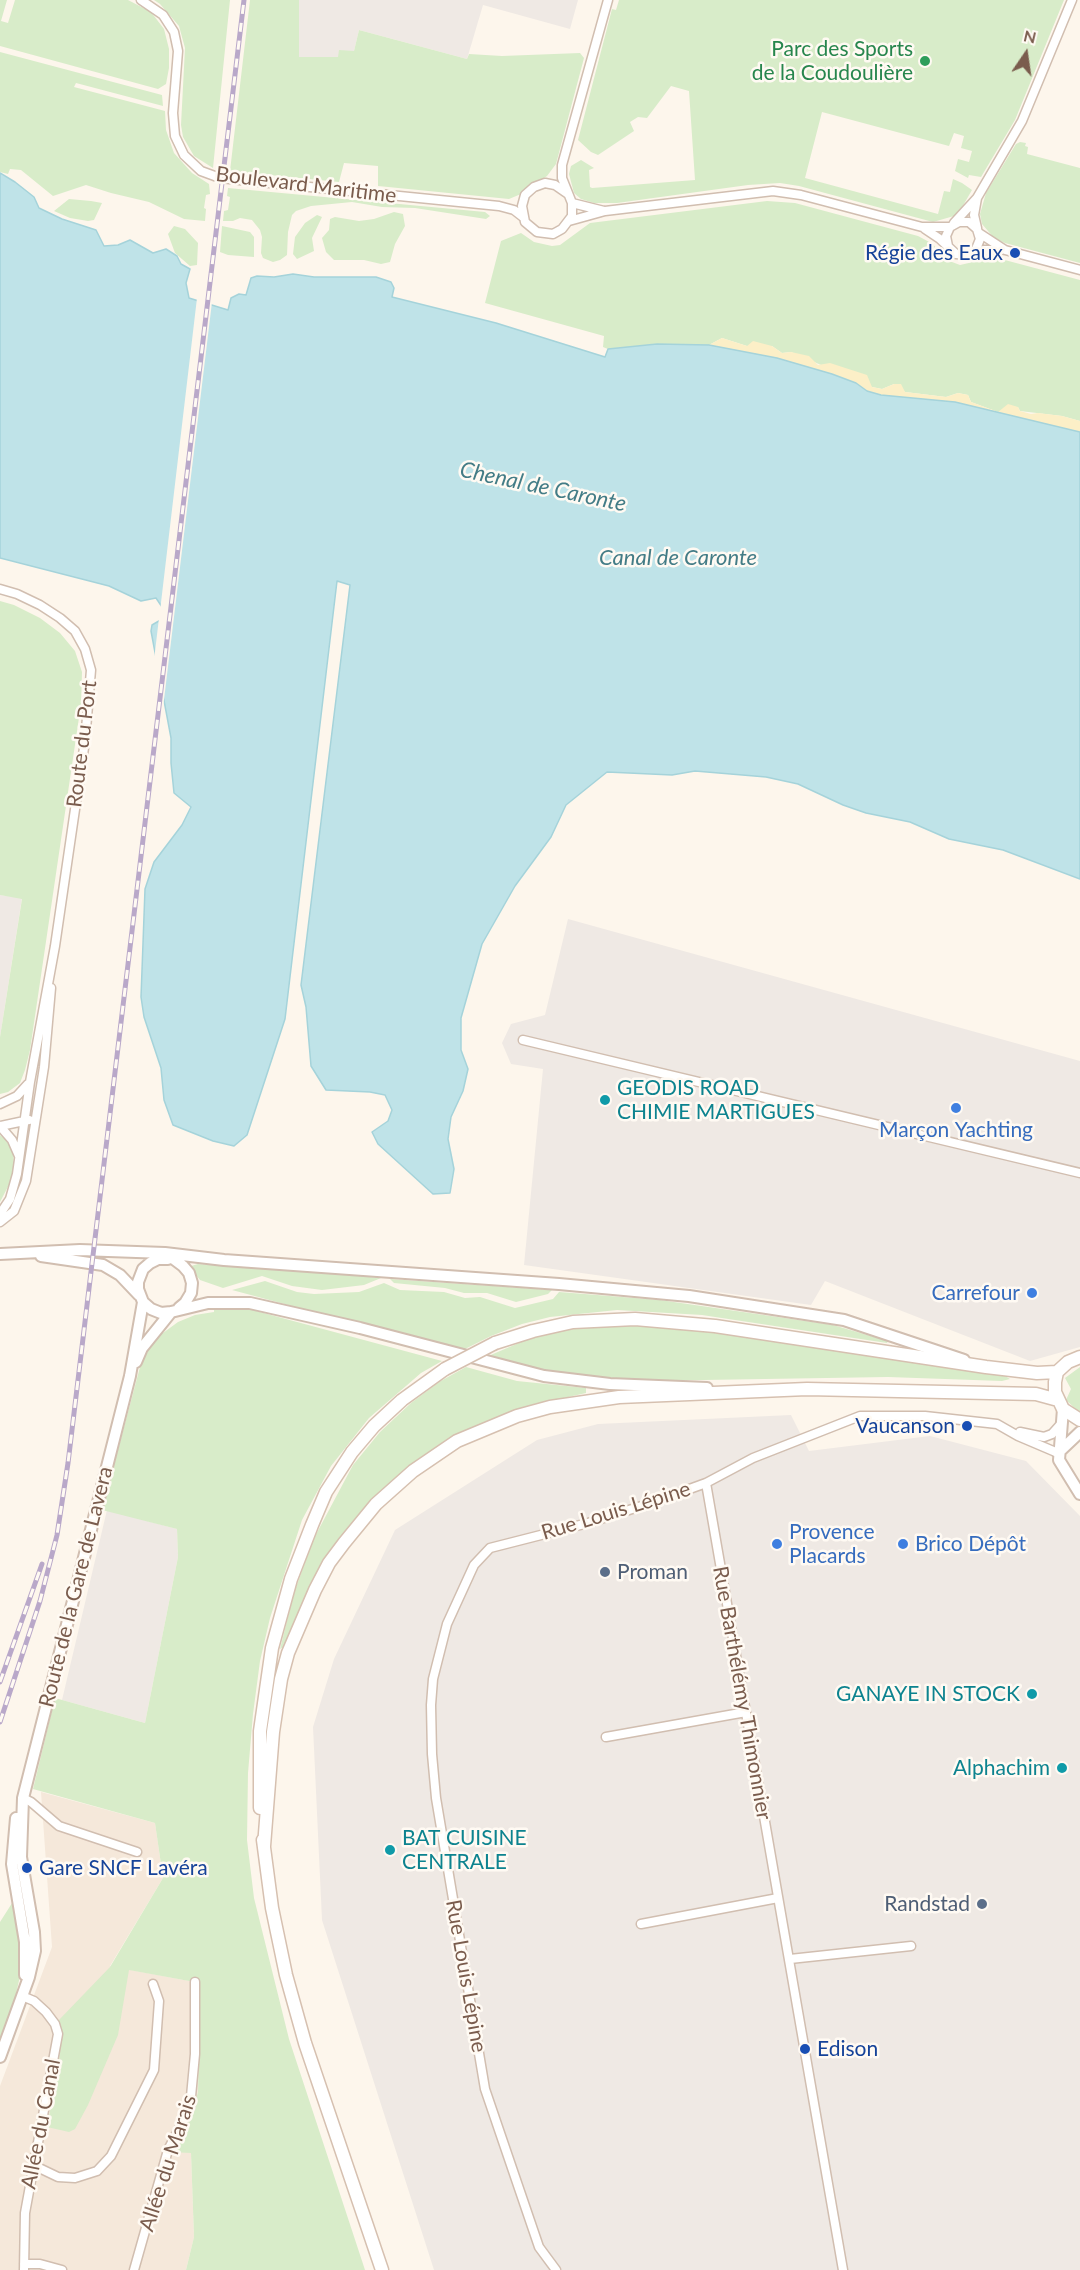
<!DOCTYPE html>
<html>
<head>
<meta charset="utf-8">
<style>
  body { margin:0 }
  #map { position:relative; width:1080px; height:2270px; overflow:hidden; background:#fdf6ec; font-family:Lato,sans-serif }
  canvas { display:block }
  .north { position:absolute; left:996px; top:24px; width:60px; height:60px; -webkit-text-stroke:4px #fffaf3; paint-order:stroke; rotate:13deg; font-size:16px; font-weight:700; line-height:24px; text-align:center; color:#7a5c4d }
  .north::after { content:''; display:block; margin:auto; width:21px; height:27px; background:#7a5c4d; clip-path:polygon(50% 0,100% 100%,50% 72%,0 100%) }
</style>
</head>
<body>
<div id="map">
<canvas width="1080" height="2270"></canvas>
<div class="north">N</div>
</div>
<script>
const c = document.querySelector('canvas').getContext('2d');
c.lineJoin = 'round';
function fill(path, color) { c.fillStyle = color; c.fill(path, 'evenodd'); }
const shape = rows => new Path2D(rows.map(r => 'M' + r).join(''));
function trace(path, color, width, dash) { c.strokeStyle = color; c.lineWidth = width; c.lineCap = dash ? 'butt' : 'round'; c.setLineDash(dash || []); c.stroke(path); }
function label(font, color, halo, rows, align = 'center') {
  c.font = font + ' Lato,sans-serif'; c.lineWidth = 5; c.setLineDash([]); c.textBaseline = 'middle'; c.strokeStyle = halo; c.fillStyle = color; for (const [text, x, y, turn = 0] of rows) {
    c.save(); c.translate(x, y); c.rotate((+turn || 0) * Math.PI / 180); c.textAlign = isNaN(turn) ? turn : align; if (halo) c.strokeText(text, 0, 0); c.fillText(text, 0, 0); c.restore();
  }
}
fill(shape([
  [41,1792,155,1823,163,1878,110,1966,200,1983,198,2092,190,2119,179,2135,172,2152,191,2152,194,2237,186,2270,0,2270,0,2086,52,1947]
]), '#f5e8da');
fill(shape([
  [299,0,578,0,570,29,483,5,467,59,359,30,354,51,338,57,299,57],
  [0,895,22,898,0,1037],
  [568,919,1080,1061,1080,1347,1030,1361,825,1281,811,1305,524,1265,543,1069,511,1064,502,1043,511,1024,545,1015],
  [791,1415,809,1451,930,1436,1026,1461,1080,1516,1080,2270,434,2270,322,1920,313,1727,334,1659,395,1530,537,1440,598,1424],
  [107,1510,177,1529,178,1557,145,1723,62,1700]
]), '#efe9e4');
fill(shape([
  [0,0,7,0,1,21,8,23,15,0,128,0,151,12,164,29,169,49,169,68,166,84,158,89,0,46],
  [154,0,230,0,213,168,194,156,183,137,181,125,185,48,179,26,160,4],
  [250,0,299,0,299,57,338,57,339,50,354,51,359,30,467,59,469,54,502,56,580,53,584,58,556,164,547,176,521,194,509,199,378,186,378,166,344,163,339,182,230,171],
  [619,0,1064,0,1015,120,981,177,969,175,968,178,955,171,958,159,969,162,972,151,961,148,964,136,954,133,949,146,822,112,805,178,938,214,944,191,950,192,953,179,962,183,972,190,961,209,954,216,933,222,799,186,780,183,748,185,617,203,594,203,581,199,574,193,569,174,571,166,581,160,594,168,589,170,590,187,592,188,695,180,689,91,671,86,647,118,638,117,630,122,634,131,598,155,591,152,578,140,612,9,616,10],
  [0,52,162,95,163,106,76,83,74,87,165,111,166,130,174,153,192,173,209,184,210,194,206,195,204,208,206,209,205,221,184,219,149,202,111,193,86,185,53,196,21,170,10,169,8,174,0,172],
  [1020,142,1026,143,1025,146,1028,147,1027,154,1080,168,1080,263,1005,243,994,238,982,224,980,214,986,193,1016,144],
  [228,188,485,212,490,216,486,219,415,208,382,207,352,202,311,206,296,211,292,215,288,232,287,255,280,260,273,262,263,258,261,253,262,237,260,230,252,220,240,218,233,221,223,221,224,211,228,210,230,197,227,196],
  [69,199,91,201,102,203,94,220,88,221,70,218,54,211],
  [767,201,795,203,918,236,933,244,944,259,960,265,982,260,1001,259,1080,280,1080,421,1062,416,1020,411,1018,407,998,412,971,402,968,395,958,393,946,397,905,392,894,384,882,389,872,387,791,352,782,353,772,346,747,346,722,338,709,345,657,344,608,349,603,347,604,336,485,303,501,241,521,233,534,242,552,246,560,245,590,223],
  [394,212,403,214,405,226,395,244,390,262,381,264,364,260,334,260,326,252,322,238,329,230,330,219,335,217,359,221,374,219],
  [317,215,322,217,312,238,314,251,297,259,293,254,295,237,305,223],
  [174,226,185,229,198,243,197,265,190,266,175,253,168,234],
  [222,226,250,232,254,237,254,257,228,255,220,252],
  [0,601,14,605,40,618,60,633,75,651,82,672,81,704,30,1050,25,1070,20,1083,8,1092,0,1094,0,1037,22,899,0,895],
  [0,1135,5,1139,13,1151,14,1164,12,1179,0,1202],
  [198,1264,294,1270,381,1278,364,1285,322,1290,292,1286,262,1276,223,1288,200,1280,191,1269,191,1266],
  [390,1279,552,1290,548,1294,516,1302,487,1293,464,1293,445,1288,394,1283],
  [265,1281,297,1292,314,1294,359,1292,384,1283,400,1290,444,1292,465,1298,480,1297,515,1308,553,1299,559,1292,660,1300,833,1325,888,1341,887,1343,702,1315,617,1310,550,1317,522,1324,491,1336,461,1351,232,1290],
  [228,1306,245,1308,442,1361,421,1373,369,1418,331,1466,302,1520,270,1618,260,1661,253,1714,248,1773,247,1840,254,1898,289,2039,365,2270,186,2270,194,2237,191,2153,171,2152,179,2135,190,2119,198,2092,200,1983,129,1970,118,2035,88,2105,75,2129,69,2132,47,2127,59,2063,61,2032,58,2021,110,1967,163,1878,155,1823,33,1789,55,1698,145,1723,178,1557,177,1529,102,1510,140,1367,151,1345,160,1331,163,1333,178,1322,195,1315,214,1312,214,1307],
  [619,1325,668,1327,722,1334,1005,1376,1010,1379,1002,1381,888,1377,642,1381,557,1372,518,1366,486,1357,533,1337,579,1328],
  [466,1367,517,1381,586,1388,586,1393,546,1402,483,1423,439,1447,320,1569,283,1647,280,1649,294,1593,313,1540,353,1465,380,1432,411,1403,439,1382],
  [1080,1367,1080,1413,1066,1400,1071,1389,1065,1378],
  [14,1900,21,1945,21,1972,15,1998,0,2041,0,1922]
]), '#d8ecc9');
fill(shape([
  [722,338,747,346,753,341,772,346,782,353,791,352,809,356,818,365,830,363,867,375,872,387,882,389,894,384,901,384,905,392,946,397,958,393,968,395,971,402,998,412,1008,404,1018,407,1020,411,1031,414,1038,413,1062,416,1080,421,1080,432,955,402,881,395,867,391,856,383,832,374,777,358,709,345]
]), '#fcefc7');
const water = shape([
  [0,173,15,182,34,197,39,208,62,219,96,230,104,246,118,245,130,240,153,253,166,249,177,256,181,264,190,269,186,283,189,298,228,310,231,298,239,294,246,295,251,278,257,276,274,277,293,274,314,277,376,277,391,282,394,288,392,297,496,323,605,357,608,349,657,344,709,345,777,358,832,374,856,383,867,391,881,395,955,402,1080,432,1080,879,1003,850,949,839,910,822,866,813,843,805,798,784,766,777,695,771,672,775,607,772,566,805,551,837,515,886,482,944,461,1018,461,1050,468,1069,463,1091,451,1117,448,1139,454,1169,450,1193,433,1194,378,1144,372,1132,388,1121,392,1110,385,1095,370,1092,326,1090,311,1066,306,1007,301,985,350,585,337,581,285,1019,247,1135,234,1146,213,1141,173,1125,164,1100,161,1068,144,1017,141,997,145,889,154,862,182,825,191,807,174,793,171,763,171,738,151,631,152,625,164,618,162,607,156,598,141,601,109,586,0,558,0,173]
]);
fill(water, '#bfe3e8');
trace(water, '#a5d3da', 1.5);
fill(shape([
  [197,298,212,302,163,708,154,660,159,618,161,617,160,611]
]), '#fdf6ec');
const minor = shape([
  [141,0,163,15,174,32,178,51,173,113,175,136,184,155,201,171,220,178,499,206,514,210,523,217],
  [568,194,555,185,545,183,534,187,525,195,522,206,525,222,537,232,553,234,562,229,572,216,572,203,562,178,562,165,608,0],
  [977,198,1022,121,1072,0],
  [572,203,604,211],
  [569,221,605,211,773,191,801,195,922,227,950,227],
  [954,223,977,198,974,215,977,228],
  [925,229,940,239,956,254,967,255,984,250,1001,250],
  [979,233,1005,250,1080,270],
  [948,246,946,236,950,227,959,222,969,222,977,229,980,239,976,249,972,253],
  [0,589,17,594,40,605,60,618,75,631,85,649,91,670,85,741,55,946,30,1082,17,1174,10,1199,0,1214],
  [523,1040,1080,1173],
  [0,1104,17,1096,28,1084],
  [0,1126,12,1140,19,1156],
  [0,1126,29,1120],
  [0,1222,14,1211,26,1181,44,1067,51,988],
  [1020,1432,1044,1437,1052,1434,1061,1424],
  [706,1483,843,2270],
  [606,1737,746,1712],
  [23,1798,31,1802,59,1826,137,1852],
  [641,1924,778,1898],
  [790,1959,911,1946],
  [22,1996,34,2001,46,2012,55,2024,58,2034,25,2213,24,2270],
  [35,2166,58,2177,75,2178,97,2171,111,2156,154,2070,159,2001,153,1984],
  [24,2264,40,2264,62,2270],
  [134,2270,168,2150,190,2107,195,2054,195,1982],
  [556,2270,539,2247,485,2089,436,1798,432,1754,431,1705,433,1679,447,1624,474,1565,490,1548,588,1523,651,1503,706,1483,753,1458,860,1416,925,1416,997,1424,1018,1436,1058,1453]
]);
const tertiary = shape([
  [0,1254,80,1250,165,1253,224,1260,559,1284,689,1296,844,1320,964,1360],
  [167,1254,183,1266,189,1273,192,1283,191,1293,185,1303,179,1308],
  [41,1256,103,1265,120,1275,139,1295],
  [168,1259,158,1259,150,1263,143,1269,138,1282,138,1289,143,1302,151,1309,161,1313,171,1312,208,1303,250,1303,360,1328,544,1376,610,1384,707,1388],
  [136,1362,142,1348,171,1312],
  [1063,1409,1059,1460,1080,1494],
  [1058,1453,1080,1432],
  [16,1818,12,1864,25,1942,25,1975],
  [0,2057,29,1977,35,1951,34,1932,21,1857,23,1798,130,1376,143,1302]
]);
const secondary = shape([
  [495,1343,533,1331,573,1322,635,1319,715,1326,986,1367,1037,1373,1057,1372],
  [1080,1357,1068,1362,1057,1372,1055,1382,1055,1392,1063,1409,1080,1420],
  [260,1808,260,1731,272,1648,291,1579,312,1525,326,1492,352,1452,374,1426,402,1400,445,1369],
  [263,1840,272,1908,286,1975,305,2043,382,2270],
  [264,1846,273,1732,281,1679,288,1653,315,1590,329,1563,344,1543,376,1504,413,1471,457,1441,517,1416,550,1407,619,1397,807,1389,1036,1394,1058,1400]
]);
trace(minor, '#d1beb0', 11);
trace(tertiary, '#d1beb0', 14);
trace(secondary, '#d6c0b0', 15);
trace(minor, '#fff', 8);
trace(tertiary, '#fff', 10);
trace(secondary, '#fff', 12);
const rail = shape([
  [0,1682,42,1564],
  [0,1722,40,1601,57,1535,68,1463,244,0]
]);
trace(rail, '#b9a8c9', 5);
trace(rail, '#fffaf3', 3, [9]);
const secondaryBridge = shape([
  [445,1369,495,1343]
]);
trace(secondaryBridge, '#d6c0b0', 15, []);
trace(secondaryBridge, '#fff', 12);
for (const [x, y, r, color] of [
  [925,61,6,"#2e9e5b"],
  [1015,253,6,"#1a4fb4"],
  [605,1100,6,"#0f9aa8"],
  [956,1108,6,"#3f7fe0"],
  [1032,1293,6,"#3f7fe0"],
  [967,1426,6,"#1a4fb4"],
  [777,1544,6,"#3f7fe0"],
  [903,1544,6,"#3f7fe0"],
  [605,1572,6,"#5c6f8a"],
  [1032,1694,6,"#0f9aa8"],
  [1062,1768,6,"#0f9aa8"],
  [390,1850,6,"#0f9aa8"],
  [27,1868,6,"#1a4fb4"],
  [982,1904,6,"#5c6f8a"],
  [805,2049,6,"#1a4fb4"]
]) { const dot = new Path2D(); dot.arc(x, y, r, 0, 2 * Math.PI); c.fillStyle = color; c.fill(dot); trace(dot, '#fffaf3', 2); }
label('21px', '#27864d', '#fffaf3', [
  ["Parc des Sports",913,49],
  ["de la Coudoulière",913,73]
], 'right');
label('21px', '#7a5c4d', '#fffaf3', [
  ["Boulevard Maritime",306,185,7],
  ["Route du Port",82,744,-83],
  ["Rue Louis Lépine",616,1511,-17],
  ["Route de la Gare de Lavera",76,1587,-76],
  ["Rue Barthélémy Thimonnier",742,1693,80],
  ["Rue Louis Lépine",466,1976,80],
  ["Allée du Canal",41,2124,-79],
  ["Allée du Marais",168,2163,-72]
]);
label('21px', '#164399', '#fffaf3', [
  ["Régie des Eaux",1003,253],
  ["Vaucanson",955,1426],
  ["Gare SNCF Lavéra",39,1868,"left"],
  ["Edison",817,2049,"left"]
], 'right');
label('21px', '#0d838f', '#fffaf3', [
  ["GEODIS ROAD",617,1088],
  ["CHIMIE MARTIGUES",617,1112],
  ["GANAYE IN STOCK",1020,1694,"right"],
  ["Alphachim",1050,1768,"right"],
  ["BAT CUISINE",402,1838],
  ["CENTRALE",402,1862]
], 'left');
label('21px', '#366cbe', '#fffaf3', [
  ["Marçon Yachting",956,1130,"center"],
  ["Carrefour",1020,1293,"right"],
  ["Provence",789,1532],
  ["Placards",789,1556],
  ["Brico Dépôt",915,1544]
], 'left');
label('21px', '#4e5e75', '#fffaf3', [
  ["Proman",617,1572],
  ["Randstad",970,1904,"right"]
], 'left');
label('italic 22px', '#437c86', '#fffaf3', [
  ["Chenal de Caronte",543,487,12],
  ["Canal de Caronte",678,558]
]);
</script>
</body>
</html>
